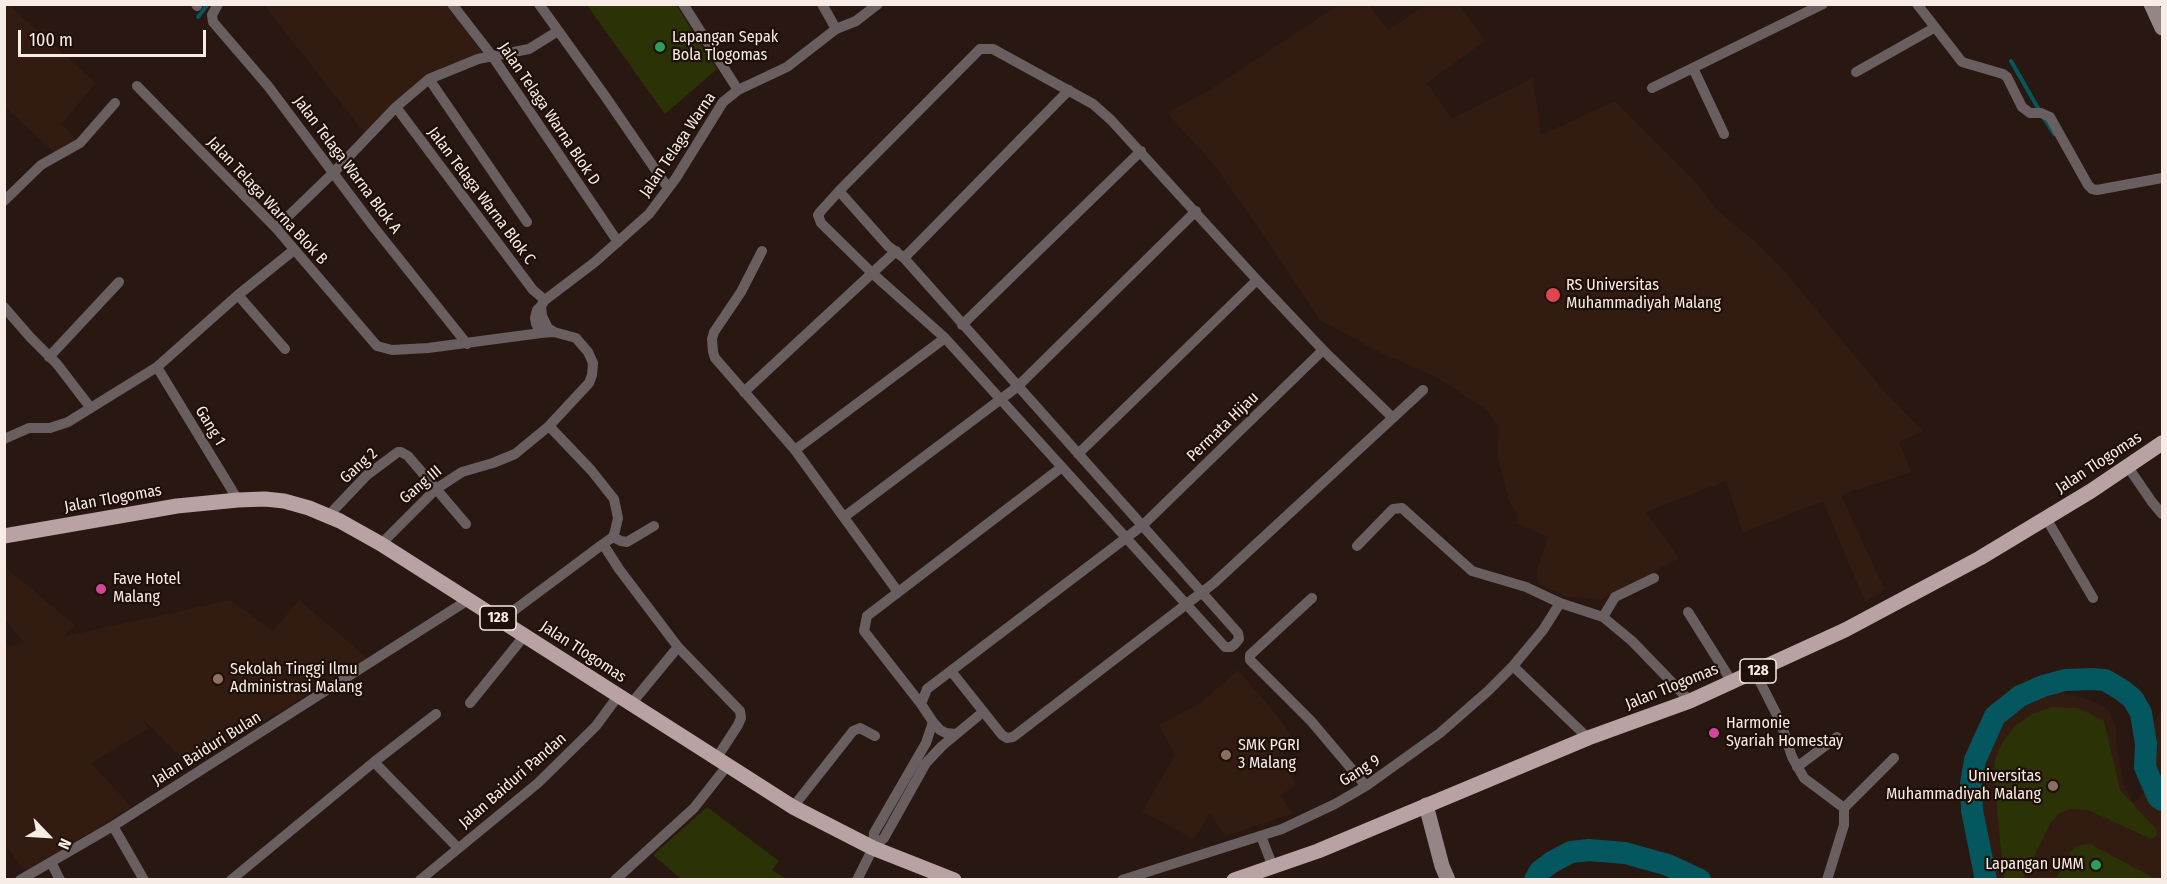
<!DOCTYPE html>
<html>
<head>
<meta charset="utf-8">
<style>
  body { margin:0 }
  #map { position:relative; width:2167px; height:884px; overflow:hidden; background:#281811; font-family:"Fira Sans Condensed",sans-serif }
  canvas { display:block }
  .frame { position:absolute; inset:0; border:6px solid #f7ece6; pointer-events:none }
  .north { position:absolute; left:18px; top:806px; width:60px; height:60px; -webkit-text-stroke:4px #1e0f08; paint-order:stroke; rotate:115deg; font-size:16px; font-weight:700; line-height:24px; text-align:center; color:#f7ece6 }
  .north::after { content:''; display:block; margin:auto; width:21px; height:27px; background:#f7ece6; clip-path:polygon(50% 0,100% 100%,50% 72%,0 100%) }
  .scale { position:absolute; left:18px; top:30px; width:188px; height:27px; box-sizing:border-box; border:3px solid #f7ece6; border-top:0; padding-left:8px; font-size:18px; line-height:21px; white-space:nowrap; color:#f7ece6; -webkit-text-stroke:4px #1e0f08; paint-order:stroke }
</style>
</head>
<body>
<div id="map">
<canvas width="2167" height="884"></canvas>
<div class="frame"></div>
<div class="north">N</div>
<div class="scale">100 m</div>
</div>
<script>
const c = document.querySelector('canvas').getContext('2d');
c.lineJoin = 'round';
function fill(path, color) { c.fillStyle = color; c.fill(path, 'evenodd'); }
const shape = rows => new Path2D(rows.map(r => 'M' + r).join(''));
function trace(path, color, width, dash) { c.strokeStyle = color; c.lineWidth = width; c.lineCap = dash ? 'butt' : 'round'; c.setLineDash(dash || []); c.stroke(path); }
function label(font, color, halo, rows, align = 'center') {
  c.font = font + ' "Fira Sans Condensed",sans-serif'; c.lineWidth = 4.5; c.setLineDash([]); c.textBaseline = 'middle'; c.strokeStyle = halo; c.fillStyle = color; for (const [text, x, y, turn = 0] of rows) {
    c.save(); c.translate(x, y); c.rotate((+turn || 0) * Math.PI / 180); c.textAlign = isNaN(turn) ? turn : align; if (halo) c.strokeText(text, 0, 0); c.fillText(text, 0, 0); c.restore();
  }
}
fill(shape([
  [1340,4,1369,5,1388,30,1426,5,1460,5,1485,41,1427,83,1452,119,1533,78,1541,135,1615,101,1696,183,1717,210,1754,241,1783,269,1883,390,1923,431,1899,442,1911,472,1841,495,1885,590,1865,602,1823,501,1743,533,1726,481,1646,512,1679,558,1601,600,1565,596,1538,583,1536,572,1548,537,1516,523,1518,514,1510,504,1497,455,1498,425,1486,410,1438,378,1375,350,1320,320,1265,237,1215,166,1167,113,1208,91],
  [4,5,9,5,96,83,61,124,75,138,57,155,5,107],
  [264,5,446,5,485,55,459,62,366,135],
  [5,567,75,625,62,637,230,600,273,631,299,600,367,658,190,766,139,716,149,728,91,763,131,806,93,831,25,871,5,845,5,647,25,643,5,620],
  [1238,670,1275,713,1295,741,1278,754,1296,785,1281,795,1292,814,1225,836,1210,814,1194,839,1142,812,1175,755,1159,725,1200,703],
  [2050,692,2061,692,2091,700,2104,706,2110,712,2115,725,2122,783,2134,803,2153,782,2151,754,2153,725,2162,707,2162,879,1996,880,1994,878,1982,801,1986,764,1990,748,2004,723,2018,711]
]), '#321c12');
fill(shape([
  [587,5,676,5,717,69,665,114],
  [2052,707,2078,708,2104,721,2120,790,2156,829,2157,834,2154,838,2149,838,2088,810,2070,809,2060,813,2051,822,2023,879,2004,879,1994,779,1995,760,2002,743,2015,726,2032,714],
  [707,807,779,861,772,870,787,879,681,879,653,855],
  [2088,844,2092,845,2156,879,2056,879,2071,851,2077,846]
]), '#2a3206');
trace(shape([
  [198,17,208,4],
  [2011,61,2038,108],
  [2044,118,2054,134]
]), '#05575f', 4);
trace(shape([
  [1535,880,1540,871,1552,862,1571,852,1589,850,1625,853,1668,865,1700,880],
  [1986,880,1972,810,1971,784,1975,760,1995,716,2020,696,2043,686,2065,680,2093,679,2105,680,2122,690,2133,699,2141,713,2146,744,2145,767,2158,797,2162,800]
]), '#05575f', 22);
trace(shape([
  [196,4,197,6],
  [218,4,212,15,213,22,268,86,373,226,467,344],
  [452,4,493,57,618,242],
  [539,4,605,96,668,188],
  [683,4,738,90],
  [822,4,836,29],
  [1917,4,1962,62,2003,74,2007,77,2022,107,2030,113,2041,113,2050,117,2088,185,2092,189,2097,190,2162,178],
  [1693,68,1724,134],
  [1856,72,1934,28],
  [429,79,527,222],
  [137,86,276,228,377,346,392,350,428,348,541,333],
  [1652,88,1823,4],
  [396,107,533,290,545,300],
  [839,191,888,246,904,258,1238,633,1239,639,1235,644,1231,647,1225,647,945,338,872,273,821,223,818,215,821,211,839,191,980,49,993,49,1093,104,1111,120,1257,280,1323,350,1393,418],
  [4,201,41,165,80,143,115,103],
  [276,228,334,172,396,107,429,79,478,59,529,49,558,31],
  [762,251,741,292,714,332,712,339,713,352,715,358,795,450,898,592],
  [904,258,1069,90],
  [238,295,285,349],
  [4,307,30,337,57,364,90,407],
  [962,325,1141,151],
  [554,332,548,328,542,316,541,306,545,300,595,262,649,214,676,178,723,102,738,90,787,67,836,29,856,21,878,4],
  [49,357,119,282],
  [157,367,238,500],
  [744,392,896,251],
  [4,439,29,428,50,428,68,422,157,367,238,295,294,250],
  [795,450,945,338],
  [1078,454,1257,280],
  [2128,467,2152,502,2162,514],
  [328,516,367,475,398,452,401,452,408,456,466,524],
  [844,517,1017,387,1196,211],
  [2046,518,2093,598],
  [613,537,621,541,627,542,654,526],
  [381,544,436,489,462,472,493,463,515,454,549,426,589,383,592,375,593,363,588,352,576,338,554,332,541,333,536,324,535,318,537,310,541,306],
  [603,544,619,569,678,647,740,711,741,718,738,725,716,759],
  [1357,546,1393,509,1402,508,1472,571,1526,587,1560,603,1603,617,1632,641,1690,701],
  [1312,598,1250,655,1250,660,1311,721,1366,786],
  [1688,612,1732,682],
  [1603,617,1615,597,1654,578],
  [501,620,603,544,613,537,615,531,618,518,614,499,591,470,549,426],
  [1513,666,1588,738],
  [951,671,1002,735,1007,738,1013,737,1214,583,1423,390],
  [1755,672,1781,723,1792,757,1804,778,1844,808,1844,825,1827,880],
  [470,703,525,635],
  [631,704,678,647],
  [921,704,864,631,867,616,1062,467],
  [956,734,946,733,940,730,933,722,921,704,927,689,1143,525,1323,350],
  [374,762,458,848],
  [1797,767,1837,737],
  [793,807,853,731,860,728,875,736],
  [1844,808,1894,758],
  [113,826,144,880],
  [1261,836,1273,867],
  [873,848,884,838,926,763,942,746,983,712],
  [51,862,60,880],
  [20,880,113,826,468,600],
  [231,880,374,762,436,714],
  [420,880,538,783,596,726,618,696],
  [615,880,694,808,727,766],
  [857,880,873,848,874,833,926,743,933,722],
  [1122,880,1282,829,1335,804,1366,786,1440,733,1488,691,1513,666,1543,630,1560,603]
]), '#695f60', 10);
trace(shape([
  [2151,4,2162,28],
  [1426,805,1442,866,1448,880]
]), '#958586', 15);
trace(shape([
  [4,536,177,506,238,500,265,499,284,501,309,508,340,521,381,544,793,807,873,848,954,880],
  [1234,880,1318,851,1588,738,1690,701,1845,630,1980,558,2091,491,2162,443]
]), '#b8a2a3', 15);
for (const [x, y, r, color] of [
  [660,47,6,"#2e9e5b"],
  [1553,295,8,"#e0444e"],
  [101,589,6,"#d1479c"],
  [218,679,6,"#8d6e63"],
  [1714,733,6,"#d1479c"],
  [1226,755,6,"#8d6e63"],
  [2053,786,6,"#8d6e63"],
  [2096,865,6,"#2e9e5b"]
]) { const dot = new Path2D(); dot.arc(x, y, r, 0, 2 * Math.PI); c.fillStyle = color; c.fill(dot); trace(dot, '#1e0f08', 2); }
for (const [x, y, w] of [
  [498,618,36],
  [1758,671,36]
]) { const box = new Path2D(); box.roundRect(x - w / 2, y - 12, w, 24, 4.5); c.fillStyle = '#1e0f08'; c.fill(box); trace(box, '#f7ece6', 1.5); }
label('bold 15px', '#f7ece6', null, [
  ["128",498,618],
  ["128",1758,671]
]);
label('16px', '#f7ece6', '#1e0f08', [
  ["Lapangan Sepak",672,38],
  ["Bola Tlogomas",672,56],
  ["RS Universitas",1566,286],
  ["Muhammadiyah Malang",1566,304],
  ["Fave Hotel",113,580],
  ["Malang",113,598],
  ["Sekolah Tinggi Ilmu",230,670],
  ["Administrasi Malang",230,688],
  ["Harmonie",1726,724],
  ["Syariah Homestay",1726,742],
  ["SMK PGRI",1238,746],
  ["3 Malang",1238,764],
  ["Universitas",2041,777,"right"],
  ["Muhammadiyah Malang",2041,795,"right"],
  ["Lapangan UMM",2084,865,"right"]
], 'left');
label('16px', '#f7ece6', '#1e0f08', [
  ["Jalan Telaga Warna Blok D",549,114,56],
  ["Jalan Telaga Warna",678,145,-56],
  ["Jalan Telaga Warna Blok A",347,165,53],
  ["Jalan Telaga Warna Blok C",481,196,53],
  ["Jalan Telaga Warna Blok B",267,201,47],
  ["Gang 1",210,426,59],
  ["Permata Hijau",1223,427,-44],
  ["Jalan Tlogomas",2099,463,-33],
  ["Gang 2",359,466,-42],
  ["Gang III",421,485,-40],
  ["Jalan Tlogomas",113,499,-10],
  ["Jalan Tlogomas",583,652,33],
  ["Jalan Tlogomas",1672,687,-22],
  ["Jalan Baiduri Bulan",207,749,-32],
  ["Gang 9",1360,771,-32],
  ["Jalan Baiduri Pandan",513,781,-41]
]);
</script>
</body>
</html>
